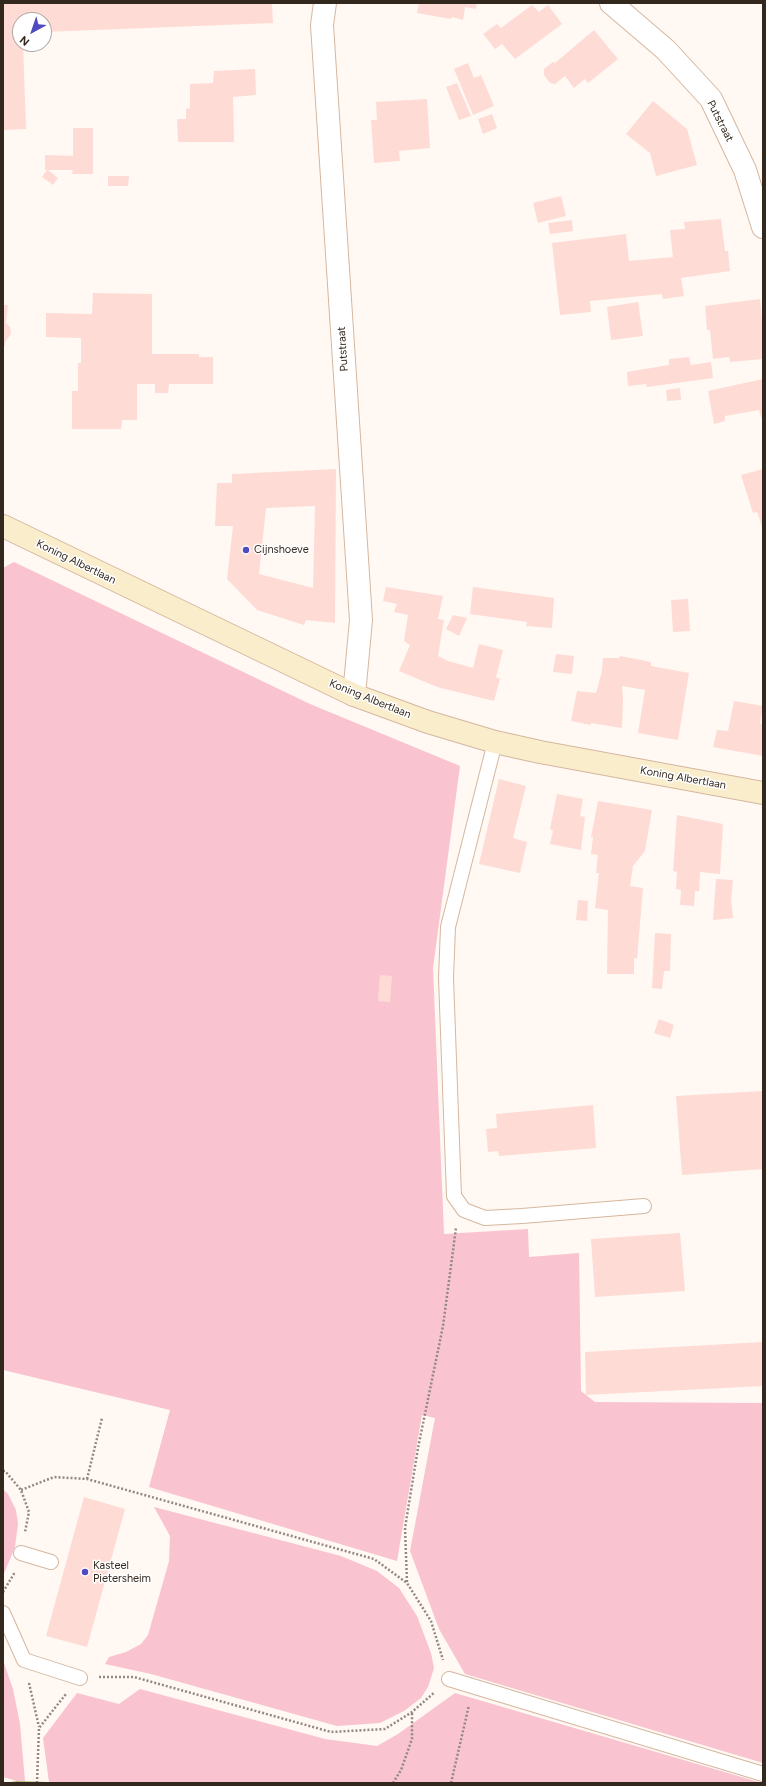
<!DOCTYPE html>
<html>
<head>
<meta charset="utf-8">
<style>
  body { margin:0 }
  #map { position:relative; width:766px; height:1786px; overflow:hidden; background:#fff8f3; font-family:Figtree,sans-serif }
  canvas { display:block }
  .frame { position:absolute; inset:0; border:4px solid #33281e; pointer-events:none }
  .north { position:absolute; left:12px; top:12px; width:40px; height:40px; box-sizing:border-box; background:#fff; border:1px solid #ada9a5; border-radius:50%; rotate:220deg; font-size:11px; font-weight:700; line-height:16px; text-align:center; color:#33281e }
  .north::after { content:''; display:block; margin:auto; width:14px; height:18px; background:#514bc2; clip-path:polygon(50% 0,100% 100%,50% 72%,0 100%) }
</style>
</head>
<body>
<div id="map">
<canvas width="766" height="1786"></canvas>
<div class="frame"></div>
<div class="north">N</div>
</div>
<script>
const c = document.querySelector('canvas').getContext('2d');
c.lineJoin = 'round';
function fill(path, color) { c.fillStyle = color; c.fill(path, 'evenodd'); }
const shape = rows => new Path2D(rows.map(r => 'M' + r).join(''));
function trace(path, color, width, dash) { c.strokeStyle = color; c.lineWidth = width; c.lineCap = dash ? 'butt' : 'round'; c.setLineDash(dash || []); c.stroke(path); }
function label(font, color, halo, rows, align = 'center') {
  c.font = font + ' Figtree,sans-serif'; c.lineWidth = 3; c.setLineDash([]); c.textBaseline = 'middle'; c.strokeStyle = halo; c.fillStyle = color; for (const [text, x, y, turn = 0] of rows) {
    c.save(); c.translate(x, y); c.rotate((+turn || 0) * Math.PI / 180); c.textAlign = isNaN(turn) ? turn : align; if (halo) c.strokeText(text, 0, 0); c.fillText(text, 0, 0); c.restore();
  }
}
fill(shape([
  [14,562,310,704,460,766,433,968,444,1234,528,1229,529,1257,579,1253,581,1391,595,1402,763,1403,763,1763,465,1674,439,1629,410,1551,435,1418,422,1415,397,1561,149,1487,170,1410,3,1370,3,568],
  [3,1489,8,1494,16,1510,18,1524,15,1547,3,1576],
  [154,1507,341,1556,377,1571,399,1588,417,1616,431,1653,434,1668,428,1687,421,1698,404,1711,380,1723,337,1726,151,1674,105,1664,109,1657,126,1652,141,1644,148,1635,169,1561,170,1536],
  [3,1660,13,1689,20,1724,25,1781,17,1781,3,1777],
  [140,1689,325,1739,377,1746,398,1734,455,1693,762,1783,49,1782,43,1738,77,1693,119,1704]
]), '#f9c4d0');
fill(shape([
  [17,1781,49,1782,80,1783,3,1783]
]), '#aab46d');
fill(shape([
  [3,3,272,3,273,23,44,32,44,20,20,20,20,44,23,44,26,129,3,130],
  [419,3,477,3,476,9,465,7,463,20,452,17,451,19,417,13],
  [532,5,539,12,548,5,562,24,515,59,502,44,495,49,483,34,497,24,501,28],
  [594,30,618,59,588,83,585,79,574,88,565,76,555,84,550,83,544,75,544,69,553,62,555,63],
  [468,63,474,78,481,75,494,106,473,115,454,69],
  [255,69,256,95,233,97,234,142,178,142,177,119,186,119,186,109,190,108,190,84,213,83,214,71],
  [457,83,471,116,459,120,446,87],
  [427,99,430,148,399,151,400,161,374,163,371,120,377,120,376,102],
  [653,101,687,129,697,165,656,176,650,153,626,134],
  [492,114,497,128,483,134,478,119],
  [73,128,93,128,93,174,72,174,73,170,48,170,58,178,53,185,42,177,47,170,45,170,45,155,73,156],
  [108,176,129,176,128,186,108,186],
  [561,196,566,216,538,223,533,203],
  [721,219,725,251,728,251,730,271,681,278,684,296,663,299,662,294,590,301,591,312,560,315,552,243,626,234,629,261,673,257,670,230,685,229,684,222],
  [572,220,573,231,550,234,548,223],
  [93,293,152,294,152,354,199,354,199,357,213,357,213,384,169,384,168,393,155,393,155,384,137,384,137,420,122,420,121,429,72,429,72,391,78,391,78,363,81,363,81,338,46,337,46,313,92,314],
  [760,299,763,331,763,359,730,362,729,357,713,359,710,330,707,330,705,306],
  [638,302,643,336,611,340,607,307],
  [3,305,8,305,6,323,10,327,11,334,5,342,5,346,3,346],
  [689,357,691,365,711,362,713,378,647,387,646,384,628,386,627,372,669,365,669,359],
  [763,379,763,423,759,410,725,416,725,421,714,424,708,391],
  [680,388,681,400,667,401,666,390],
  [336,469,335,623,306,620,304,625,257,610,227,579,233,526,215,526,217,483,232,483,232,474],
  [315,506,313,588,259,574,266,508],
  [763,469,763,529,757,512,753,513,741,475],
  [386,587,443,596,438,619,444,620,438,656,448,661,473,668,479,644,503,650,496,677,500,679,494,701,437,687,399,671,410,645,404,641,408,615,394,612,397,604,383,601],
  [473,587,554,598,552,628,526,626,527,622,470,614],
  [688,599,690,631,673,632,671,600],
  [453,615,467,618,459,636,446,629],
  [556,654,574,656,572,674,553,672],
  [620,656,651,662,651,666,689,673,678,740,638,733,645,690,622,686,623,701,622,728,591,723,591,725,571,721,577,691,596,693,602,671,603,658,619,658],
  [734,701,763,706,760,724,763,724,763,756,713,747,717,730,728,731],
  [499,779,526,786,513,838,527,842,520,873,479,864],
  [557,794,583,799,580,816,585,817,581,850,550,844,553,831,550,829],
  [598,801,652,810,645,851,633,866,630,886,643,888,637,959,634,958,634,974,607,974,608,910,595,908,599,873,596,873,598,855,591,854,593,837,591,837],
  [677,815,723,824,720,874,700,872,699,891,695,891,694,906,680,905,681,890,676,889,677,872,673,871],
  [716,879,733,880,731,899,733,918,713,920],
  [578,900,588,901,587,921,576,920],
  [655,933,671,934,670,971,664,971,662,989,652,988],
  [380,975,392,976,390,1002,378,1001],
  [659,1019,674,1025,670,1038,654,1033],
  [763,1091,763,1169,682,1175,676,1096],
  [593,1105,596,1148,499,1156,498,1151,488,1152,486,1129,497,1128,496,1114],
  [680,1233,685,1291,595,1297,591,1239],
  [763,1342,763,1386,586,1395,585,1352],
  [84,1497,125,1509,87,1647,46,1636]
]), '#fedcd5');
const lane = shape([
  [495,742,448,927,446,978,454,1196,464,1210,485,1218,522,1216,644,1206],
  [21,1553,51,1562],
  [3,1613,24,1660,80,1678],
  [449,1679,763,1774]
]);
const street = shape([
  [325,3,322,25,361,620,354,695],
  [611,3,666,50,711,99,745,170,763,227]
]);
const secondary = shape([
  [3,526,354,695,428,722,495,742,540,752,763,793]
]);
trace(lane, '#d5b79f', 16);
trace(street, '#d5b79f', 24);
trace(secondary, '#d5b79f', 24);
trace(shape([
  [3,1471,5,1471,21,1490,29,1512,25,1532],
  [87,1479,102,1418],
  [21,1490,54,1477,87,1479,374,1559,407,1583,431,1621,443,1660],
  [407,1582,405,1528,418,1448,443,1326,456,1228],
  [3,1592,15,1572],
  [99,1677,134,1677,331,1732,385,1729,412,1712,435,1692],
  [29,1683,39,1727],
  [37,1783,39,1728,66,1694],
  [393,1783,401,1770,412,1739,412,1712],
  [451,1783,469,1705]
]), '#928881', 2.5, [2, 2]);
trace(lane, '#fff', 14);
trace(street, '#fff', 22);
trace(secondary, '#faedcc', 22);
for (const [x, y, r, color] of [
  [246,550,4,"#514bc2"],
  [85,1572,4,"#514bc2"]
]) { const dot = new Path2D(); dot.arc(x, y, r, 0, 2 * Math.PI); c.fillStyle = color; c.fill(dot); trace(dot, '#fff', 1.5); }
label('11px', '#33281e', '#fff', [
  ["Putstraat",720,121,63],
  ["Putstraat",343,349,-94],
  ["Koning Albertlaan",76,562,26],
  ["Koning Albertlaan",370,699,22],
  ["Koning Albertlaan",683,778,10]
]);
label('11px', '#33281e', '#fff', [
  ["Cijnshoeve",254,550],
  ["Kasteel",93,1566],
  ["Pietersheim",93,1579]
], 'left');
</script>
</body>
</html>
